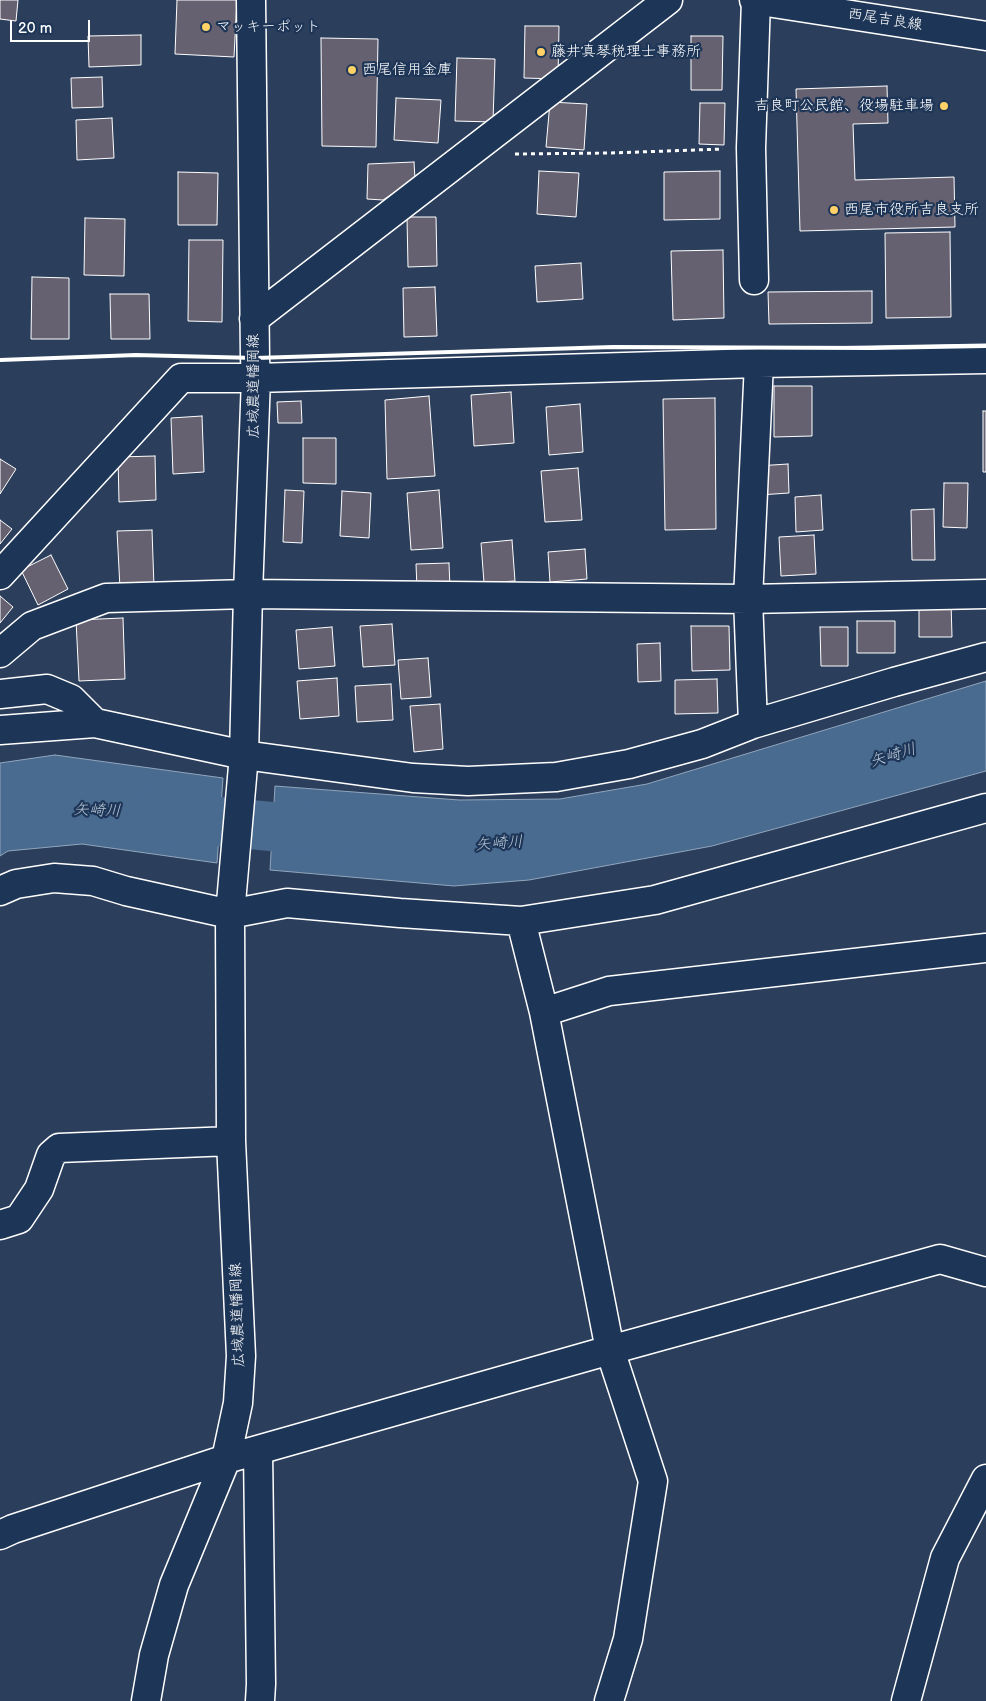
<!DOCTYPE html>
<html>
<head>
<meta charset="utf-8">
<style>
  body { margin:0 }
  #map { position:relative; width:986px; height:1701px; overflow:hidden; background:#2b3e5c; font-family:"Balsamiq Sans",sans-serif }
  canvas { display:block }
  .scale { position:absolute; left:10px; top:20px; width:80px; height:22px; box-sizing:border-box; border:2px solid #fff; border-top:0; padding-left:6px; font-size:15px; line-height:18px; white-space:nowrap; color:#fff; -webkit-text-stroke:4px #1d3557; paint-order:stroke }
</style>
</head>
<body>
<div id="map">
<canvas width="986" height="1701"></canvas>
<div class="scale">20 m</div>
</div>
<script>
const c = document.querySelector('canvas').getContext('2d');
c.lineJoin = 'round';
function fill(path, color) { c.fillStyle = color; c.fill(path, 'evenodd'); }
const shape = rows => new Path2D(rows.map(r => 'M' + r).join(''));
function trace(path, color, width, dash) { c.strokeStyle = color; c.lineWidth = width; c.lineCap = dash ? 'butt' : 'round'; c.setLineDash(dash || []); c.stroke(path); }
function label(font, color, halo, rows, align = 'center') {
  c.font = font + ' "Balsamiq Sans","Klee One",sans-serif'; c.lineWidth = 4.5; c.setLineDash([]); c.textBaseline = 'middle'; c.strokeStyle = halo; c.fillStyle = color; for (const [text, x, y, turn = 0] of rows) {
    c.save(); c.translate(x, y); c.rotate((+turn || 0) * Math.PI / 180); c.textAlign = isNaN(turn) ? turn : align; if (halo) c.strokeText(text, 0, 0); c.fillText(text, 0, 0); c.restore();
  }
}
const water = shape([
  [986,681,986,771,712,846,529,880,454,886,270,870,275,786,459,800,560,799,647,784,986,681],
  [55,755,223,778,217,863,82,844,8,851,0,856,0,763,55,755]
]);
fill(water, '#496b90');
trace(water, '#92a6bc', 1);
trace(shape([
  [152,815,338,833]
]), '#496b90', 49);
const building = shape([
  [0,0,18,0,16,21,0,19,0,0],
  [177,0,237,0,234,57,175,54,177,0],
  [525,26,559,26,558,79,524,78,525,26],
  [141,35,141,65,89,67,88,36,141,35],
  [691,36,723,36,722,90,691,90,691,36],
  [321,38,378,39,376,147,322,146,321,38],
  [457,58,495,59,493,122,455,121,457,58],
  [102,77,103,107,72,108,71,78,102,77],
  [887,86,888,123,853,124,855,180,954,177,955,227,800,231,796,89,887,86],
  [396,98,441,100,438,143,394,140,396,98],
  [550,102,587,104,584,150,546,147,550,102],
  [700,103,725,103,724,145,699,144,700,103],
  [112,118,114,158,77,160,76,120,112,118],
  [414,162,415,179,383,200,367,199,368,164,414,162],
  [539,171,579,173,576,217,537,214,539,171],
  [720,171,720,219,664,220,664,172,720,171],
  [178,172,218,173,217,225,178,225,178,172],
  [407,217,436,217,437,266,408,267,407,217],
  [85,218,125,219,124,276,84,275,85,218],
  [950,232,951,317,886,318,885,233,950,232],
  [189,240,223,240,222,322,188,321,189,240],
  [723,250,724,318,673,320,671,251,723,250],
  [581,263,583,299,537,302,535,266,581,263],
  [32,277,69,278,69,339,31,339,32,277],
  [435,287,437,336,404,337,403,288,435,287],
  [872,291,872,323,769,324,768,292,872,291],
  [110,294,149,294,150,339,111,339,110,294],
  [774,386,812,386,812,436,774,437,774,386],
  [511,392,514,443,474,446,471,395,511,392],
  [429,396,435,476,387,479,385,400,429,396],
  [715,398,716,529,665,530,663,399,715,398],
  [301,401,302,423,278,423,277,402,301,401],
  [580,404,583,452,549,455,546,407,580,404],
  [983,411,986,411,986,472,983,472,983,411],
  [202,416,204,472,173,474,171,418,202,416],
  [303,438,336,438,336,484,303,483,303,438],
  [155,456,156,500,119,502,118,457,155,456],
  [0,459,16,469,0,494,0,459],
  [788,464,789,493,759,495,757,466,788,464],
  [578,468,582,520,545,522,541,471,578,468],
  [944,483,968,483,967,528,943,527,944,483],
  [285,490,304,491,302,543,283,542,285,490],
  [439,490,443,548,411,550,407,493,439,490],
  [342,491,371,493,369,538,340,536,342,491],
  [821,495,823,530,796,532,795,497,821,495],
  [934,509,935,560,912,560,911,510,934,509],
  [0,520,12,529,0,544,0,520],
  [152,530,154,587,120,588,117,531,152,530],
  [814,535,816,574,781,576,779,537,814,535],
  [512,540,515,581,484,583,481,543,512,540],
  [585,549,587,579,550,582,548,552,585,549],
  [51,555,68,589,38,605,21,570,51,555],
  [449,563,450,588,417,589,416,564,449,563],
  [0,596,13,607,0,623,0,596],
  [919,602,951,602,952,637,919,637,919,602],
  [123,618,125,679,79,681,76,620,123,618],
  [857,621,895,621,895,653,857,653,857,621],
  [392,624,395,665,363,667,360,626,392,624],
  [691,626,729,626,730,670,692,671,691,626],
  [332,627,335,666,299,669,296,630,332,627],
  [820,627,848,627,848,666,821,666,820,627],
  [660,643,661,681,638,682,637,644,660,643],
  [428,658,431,697,401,699,398,660,428,658],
  [337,678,339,716,300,719,297,681,337,678],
  [717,679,718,713,675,714,675,680,717,679],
  [391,684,393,720,357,722,355,686,391,684],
  [440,704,443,749,414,752,410,706,440,704]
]);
fill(building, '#656170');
trace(building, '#fff', 1);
const minor = shape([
  [754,280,751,148,756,0],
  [254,319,668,0],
  [0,575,181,378,256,378,759,363,986,359],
  [0,653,32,626,106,598,248,594,748,599,986,594],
  [0,694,47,689,71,699,95,723],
  [753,724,748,599,759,363],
  [0,730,95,723,244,755,413,778,468,781,556,777,629,764,702,744,753,724,894,682,986,657],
  [0,891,16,884,54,878,93,881,126,891,230,914,287,903,400,913,521,921,655,900,986,808],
  [521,921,544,1012,610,1350,653,1481,628,1639,609,1701],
  [544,1012,609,991,986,948],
  [0,1225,19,1219,39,1189,51,1155,59,1148,231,1141],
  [258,1450,261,1684,260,1701],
  [0,1535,13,1529,226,1459,610,1350,940,1259,986,1272],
  [146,1701,154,1655,174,1585,226,1459,238,1403,241,1356,231,1141,230,914,244,755,248,594,256,378,255,358,251,0],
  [906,1701,945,1558,986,1479]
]);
const major = shape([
  [754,0,986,36]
]);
trace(minor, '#fff', 31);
trace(major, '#fff', 31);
trace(shape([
  [515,154,611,153,723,149]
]), '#fff', 3, [4, 4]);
trace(minor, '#1d3557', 28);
trace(major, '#1d3557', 28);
trace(shape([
  [0,360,136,355,255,358,613,347,872,348,986,346]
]), '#fff', 4);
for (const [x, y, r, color] of [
  [206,27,5,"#ffd166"],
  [541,52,5,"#ffd166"],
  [352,70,5,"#ffd166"],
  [944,106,5,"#ffd166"],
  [834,210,5,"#ffd166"]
]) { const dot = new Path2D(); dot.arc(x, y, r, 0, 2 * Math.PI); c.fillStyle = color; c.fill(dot); trace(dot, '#1d3557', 2); }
label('15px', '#fff', '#1d3557', [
  ["西尾吉良線",885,20,9],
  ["広域農道幡岡線",254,386,-90],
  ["広域農道幡岡線",238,1315,-92]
]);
label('15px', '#fff', '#1d3557', [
  ["マッキーポット",216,27],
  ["藤井真琴税理士事務所",551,52],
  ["西尾信用金庫",362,70],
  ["吉良町公民館、役場駐車場",934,106,"right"],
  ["西尾市役所吉良支所",844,210]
], 'left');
label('italic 16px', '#b6c4d3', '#1d3557', [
  ["矢崎川",893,756,-17],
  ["矢崎川",97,811,2],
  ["矢崎川",499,844,-4]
]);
</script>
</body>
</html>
